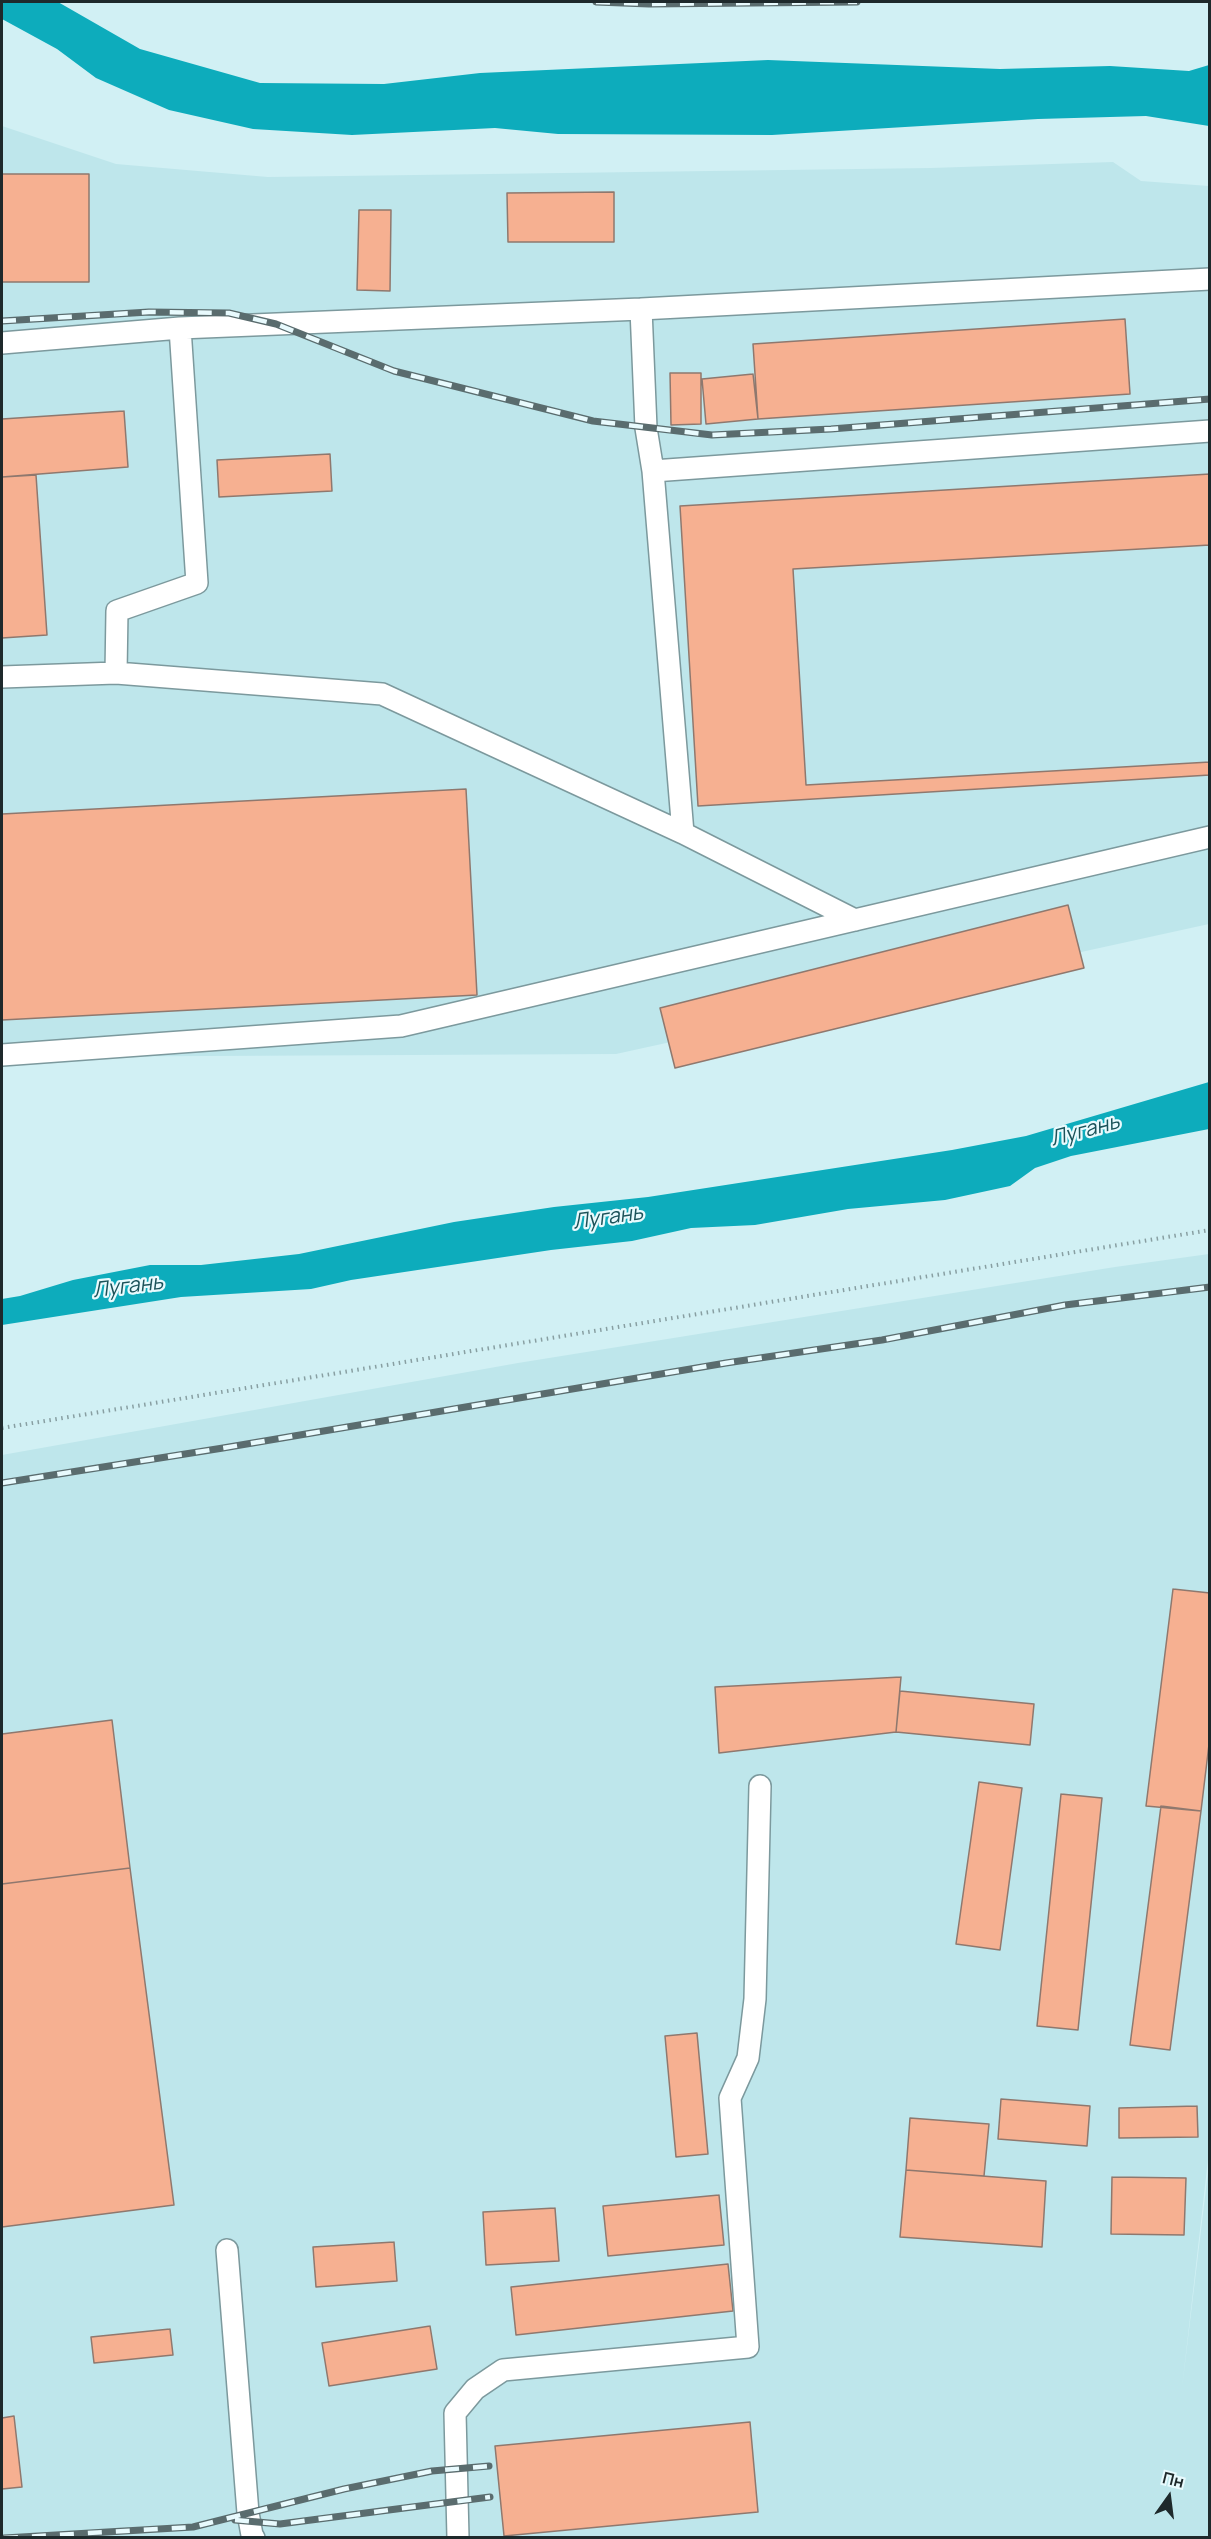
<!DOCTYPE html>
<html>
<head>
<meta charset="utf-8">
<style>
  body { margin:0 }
  #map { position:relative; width:1211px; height:2539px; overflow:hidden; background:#d1f0f4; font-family:Manrope,sans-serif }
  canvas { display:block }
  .frame { position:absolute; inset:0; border:3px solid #1e292b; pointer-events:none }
  .north { position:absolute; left:1139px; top:2467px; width:60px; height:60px; -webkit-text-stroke:4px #e8fafd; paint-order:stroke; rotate:14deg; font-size:16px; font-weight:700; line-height:24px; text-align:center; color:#1e292b }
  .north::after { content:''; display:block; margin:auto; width:21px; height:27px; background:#1e292b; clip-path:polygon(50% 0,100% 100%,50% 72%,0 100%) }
</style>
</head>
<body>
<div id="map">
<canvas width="1211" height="2539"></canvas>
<div class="frame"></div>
<div class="north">Пн</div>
</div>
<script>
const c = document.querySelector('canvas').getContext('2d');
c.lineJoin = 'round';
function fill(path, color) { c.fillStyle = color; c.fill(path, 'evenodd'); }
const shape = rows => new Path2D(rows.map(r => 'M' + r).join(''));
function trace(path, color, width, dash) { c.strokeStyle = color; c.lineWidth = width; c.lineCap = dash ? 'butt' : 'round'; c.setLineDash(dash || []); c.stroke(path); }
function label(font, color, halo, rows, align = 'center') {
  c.font = font + ' Manrope,sans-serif'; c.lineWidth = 4.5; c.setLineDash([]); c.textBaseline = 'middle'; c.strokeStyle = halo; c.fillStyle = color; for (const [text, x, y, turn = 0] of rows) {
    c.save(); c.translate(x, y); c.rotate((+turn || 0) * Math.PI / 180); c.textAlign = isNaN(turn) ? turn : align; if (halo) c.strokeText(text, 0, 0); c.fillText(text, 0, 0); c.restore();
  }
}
fill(shape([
  [2,126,116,164,268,177,931,168,1113,162,1141,181,1209,186,1209,924,616,1054,2,1057],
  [1209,1254,1210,2142,1182,2388,1209,2164,1209,2537,2,2538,2,1455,518,1363,1115,1267]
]), '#bee6eb');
fill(shape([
  [2,2,58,2,140,49,260,83,384,84,480,73,768,60,1000,69,1110,66,1189,71,1209,65,1209,126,1146,116,1038,119,772,135,558,134,495,128,352,135,253,129,169,110,96,78,57,49,2,19],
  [1209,1082,1209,1129,1071,1156,1035,1168,1010,1186,945,1200,848,1209,755,1225,691,1228,632,1241,551,1250,351,1280,311,1289,181,1297,2,1325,2,1299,20,1296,73,1280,150,1265,201,1265,299,1254,454,1222,554,1207,648,1197,952,1150,1026,1136]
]), '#0dacbc');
const building = shape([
  [2,174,89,174,89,282,2,282,2,174],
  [614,192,614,242,508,242,507,193,614,192],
  [359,210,391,210,390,291,357,290,359,210],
  [1125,319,1130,394,758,419,753,344,1125,319],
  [670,373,701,373,701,424,671,425,670,373],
  [753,374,758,419,706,424,702,379,753,374],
  [124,411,128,467,2,477,2,419,124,411],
  [330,454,332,491,219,497,217,460,330,454],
  [1210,474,1210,775,698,806,680,506,1210,474],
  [36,475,47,635,2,638,2,477,36,475],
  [1210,545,1210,762,806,785,793,569,1210,545],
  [466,789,477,995,2,1020,2,814,466,789],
  [1068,905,1084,968,675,1068,660,1008,1068,905],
  [1173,1589,1210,1593,1210,1736,1201,1811,1146,1806,1173,1589],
  [901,1677,896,1732,719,1753,715,1687,901,1677],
  [900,1691,1034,1704,1030,1745,896,1732,900,1691],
  [112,1720,130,1868,2,1884,2,1734,112,1720],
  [979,1782,1022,1788,1000,1950,956,1944,979,1782],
  [1061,1794,1102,1798,1078,2030,1037,2026,1061,1794],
  [1161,1806,1201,1811,1170,2050,1130,2045,1161,1806],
  [130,1868,174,2205,2,2227,2,1884,130,1868],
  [697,2033,708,2154,676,2157,665,2036,697,2033],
  [1001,2099,1090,2106,1087,2146,998,2139,1001,2099],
  [1197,2106,1198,2137,1119,2138,1119,2108,1197,2106],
  [910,2118,989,2124,984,2176,906,2170,910,2118],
  [906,2170,1046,2181,1042,2247,900,2237,906,2170],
  [1112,2177,1186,2178,1184,2235,1111,2234,1112,2177],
  [719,2195,724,2245,608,2256,603,2206,719,2195],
  [555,2208,559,2261,486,2265,483,2212,555,2208],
  [394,2242,397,2281,316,2287,313,2247,394,2242],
  [728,2264,733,2311,516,2335,511,2287,728,2264],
  [430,2326,437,2369,329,2386,322,2343,430,2326],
  [170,2329,173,2355,94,2363,91,2337,170,2329],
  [14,2416,22,2487,2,2489,2,2418,14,2416],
  [750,2422,758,2512,504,2536,495,2446,750,2422]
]);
fill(building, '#f6b091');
trace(building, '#8f786e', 1.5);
const minor = shape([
  [641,309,646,428,653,471,683,833],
  [2,343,180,328,641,309,1210,279],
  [653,471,1210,431],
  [116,673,117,611,197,583,180,328],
  [2,677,116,673,382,694,683,833,855,920],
  [2,1055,401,1026,1210,837],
  [227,2250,248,2513,252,2535,254,2538],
  [458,2538,455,2413,475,2389,503,2370,748,2347,730,2098,748,2058,755,1999,760,1786]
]);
trace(minor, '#7c999d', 24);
trace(shape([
  [2,1428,1210,1230]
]), '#889fa2', 4, [1.5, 4.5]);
trace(minor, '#fff', 21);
const rail = shape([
  [596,2,649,4,857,2],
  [2,321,149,312,229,313,276,324,394,371,593,421,712,435,831,429,1210,399],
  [2,1483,223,1448,726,1363,882,1340,1065,1305,1210,1287],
  [235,2520,280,2524,490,2497],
  [4,2538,193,2527,344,2489,432,2471,489,2466]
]);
trace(rail, '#5a6c6e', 7);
trace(rail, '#e8fafd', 4.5, [14]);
label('italic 21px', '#1a5259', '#e8fafd', [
  ["Лугань",1085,1131,-15],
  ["Лугань",608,1218,-8],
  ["Лугань",128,1287,-7]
]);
</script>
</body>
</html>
